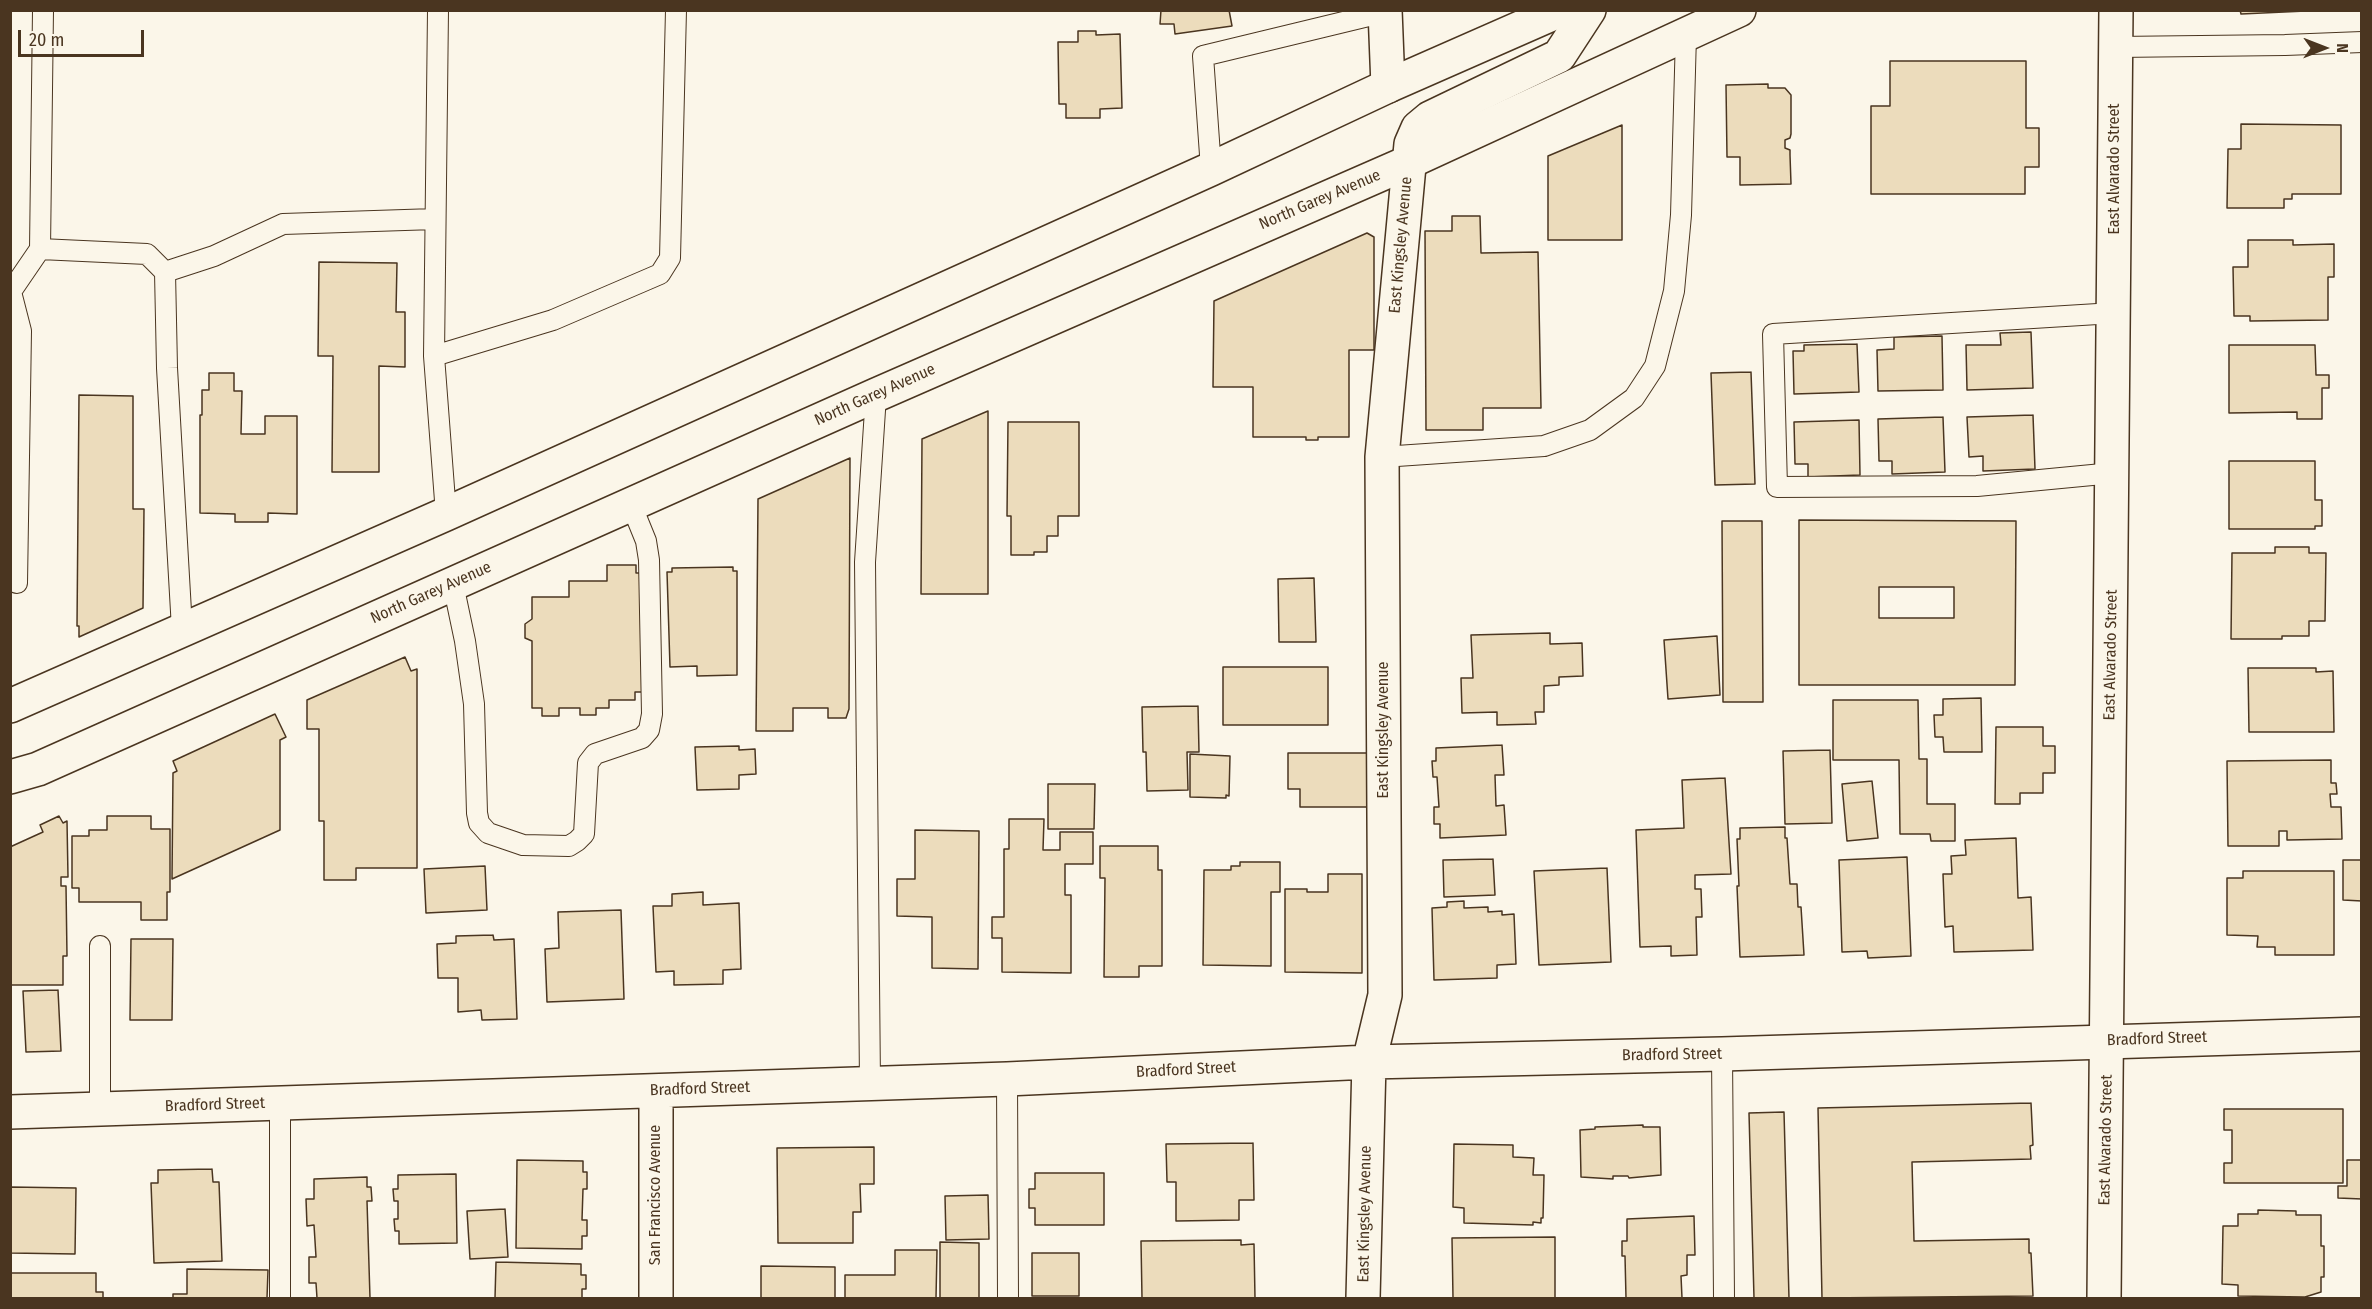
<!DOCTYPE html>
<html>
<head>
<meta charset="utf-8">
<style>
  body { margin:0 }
  #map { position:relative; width:2372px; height:1309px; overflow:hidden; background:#fbf6e9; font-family:"Fira Sans Condensed",sans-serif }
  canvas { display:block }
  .frame { position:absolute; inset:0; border:12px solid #4a3520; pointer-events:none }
  .north { position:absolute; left:2294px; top:18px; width:60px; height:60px; -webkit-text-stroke:4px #fbf6e9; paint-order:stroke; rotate:90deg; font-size:16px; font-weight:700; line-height:24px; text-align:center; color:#4a3520 }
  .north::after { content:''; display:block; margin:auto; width:21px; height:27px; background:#4a3520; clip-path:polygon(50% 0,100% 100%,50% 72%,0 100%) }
  .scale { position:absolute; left:18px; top:30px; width:126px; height:27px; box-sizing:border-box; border:3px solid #4a3520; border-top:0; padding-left:8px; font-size:18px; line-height:21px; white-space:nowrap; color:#4a3520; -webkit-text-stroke:4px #fbf6e9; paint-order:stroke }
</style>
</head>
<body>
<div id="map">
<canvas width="2372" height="1309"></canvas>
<div class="frame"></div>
<div class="north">N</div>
<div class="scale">20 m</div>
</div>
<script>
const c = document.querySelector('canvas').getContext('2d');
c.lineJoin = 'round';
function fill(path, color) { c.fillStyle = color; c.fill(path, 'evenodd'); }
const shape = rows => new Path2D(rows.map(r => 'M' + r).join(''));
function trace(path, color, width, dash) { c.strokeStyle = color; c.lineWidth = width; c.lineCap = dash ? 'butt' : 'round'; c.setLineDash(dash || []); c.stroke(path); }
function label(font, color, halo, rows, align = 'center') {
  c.font = font + ' "Fira Sans Condensed",sans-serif'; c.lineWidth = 4.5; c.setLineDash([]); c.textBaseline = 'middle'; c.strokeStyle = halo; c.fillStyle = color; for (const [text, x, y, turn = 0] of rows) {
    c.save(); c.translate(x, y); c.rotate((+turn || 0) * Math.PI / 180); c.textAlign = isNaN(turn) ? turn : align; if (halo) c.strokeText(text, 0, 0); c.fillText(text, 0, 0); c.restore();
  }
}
const building = shape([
  [1161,10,1229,10,1232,26,1175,34,1174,24,1160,24,1161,10],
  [2240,10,2306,10,2306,11,2241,14,2240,10],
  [1078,31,1096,31,1096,35,1120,34,1122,108,1100,109,1100,118,1066,118,1066,104,1059,104,1058,42,1078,42,1078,31],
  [1890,61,2026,61,2026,128,2039,128,2039,167,2025,167,2025,194,1871,194,1871,106,1890,106,1890,61],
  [1768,84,1768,88,1785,88,1791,95,1791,134,1790,138,1785,140,1785,148,1790,150,1790,155,1791,184,1740,185,1740,157,1727,157,1726,85,1768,84],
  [2241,124,2341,125,2341,194,2292,194,2292,199,2284,199,2284,208,2227,208,2228,149,2241,149,2241,124],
  [1622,125,1622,240,1548,240,1548,156,1622,125],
  [1452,216,1480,216,1481,253,1538,252,1541,408,1483,408,1483,430,1426,430,1425,231,1452,231,1452,216],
  [1367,233,1374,237,1374,350,1349,350,1349,437,1318,437,1318,440,1306,440,1306,437,1253,437,1253,387,1213,387,1214,301,1367,233],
  [2248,240,2293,240,2293,245,2334,244,2334,277,2328,277,2328,320,2250,321,2250,316,2234,316,2233,267,2248,267,2248,240],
  [319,262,397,263,396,312,405,312,405,367,379,366,379,472,332,472,333,356,318,356,319,262],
  [2031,332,2033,388,1967,390,1966,345,2001,345,2000,333,2031,332],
  [1942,336,1943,390,1878,391,1877,350,1894,349,1894,337,1942,336],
  [1857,344,1859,392,1794,394,1793,351,1804,351,1804,345,1857,344],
  [2229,345,2315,345,2316,375,2329,375,2329,388,2322,388,2322,419,2297,419,2297,412,2229,413,2229,345],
  [1751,372,1755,484,1715,485,1711,373,1751,372],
  [209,373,234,373,234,391,242,391,241,434,265,434,265,416,297,416,297,514,268,513,268,522,235,522,235,514,200,513,200,415,202,415,202,390,209,390,209,373],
  [79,395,133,396,133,509,144,509,143,608,79,637,79,626,77,626,79,395],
  [988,411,988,594,921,594,922,439,988,411],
  [2033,415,2035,469,1983,471,1983,456,1969,457,1967,417,2033,415],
  [1943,417,1945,472,1892,474,1892,461,1879,461,1878,419,1943,417],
  [1859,420,1860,475,1808,477,1808,464,1795,464,1794,422,1859,420],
  [1008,422,1079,422,1079,516,1058,516,1058,536,1047,536,1047,552,1034,552,1034,555,1011,555,1011,516,1007,516,1008,422],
  [850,458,849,709,846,718,828,718,828,708,793,708,793,731,756,731,758,499,850,458],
  [2229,461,2315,461,2315,500,2322,500,2322,526,2315,526,2315,529,2229,529,2229,461],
  [1799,520,2016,521,2015,685,1799,685,1799,520],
  [1879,587,1954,587,1954,618,1879,618,1879,587],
  [1722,521,1762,521,1763,702,1723,702,1722,521],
  [2275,547,2309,547,2309,553,2326,553,2325,621,2309,621,2309,636,2282,636,2282,639,2231,639,2232,553,2275,553,2275,547],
  [607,565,636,565,636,573,642,573,642,692,635,692,635,700,609,700,609,708,596,708,596,715,580,715,580,708,559,708,559,716,542,716,542,708,532,708,532,641,525,638,525,624,532,619,532,597,569,597,569,581,607,581,607,565],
  [733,567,733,571,737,571,737,675,697,676,697,666,670,667,667,572,672,572,672,568,733,567],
  [1314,578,1316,642,1279,642,1278,579,1314,578],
  [1550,633,1550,644,1582,643,1583,676,1559,677,1559,685,1544,686,1544,712,1535,712,1536,724,1497,725,1497,712,1462,713,1461,678,1473,678,1471,635,1550,633],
  [1717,636,1720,695,1668,699,1664,640,1717,636],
  [405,657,411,671,417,669,417,868,356,868,356,880,324,880,324,821,319,821,319,729,307,729,307,700,405,657],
  [1223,667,1328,667,1328,725,1223,725,1223,667],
  [2248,668,2316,668,2316,672,2333,671,2334,732,2249,732,2248,668],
  [1981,698,1982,752,1944,752,1943,737,1935,737,1934,715,1943,715,1943,699,1981,698],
  [1833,700,1918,700,1919,759,1927,759,1927,804,1955,804,1955,841,1931,841,1930,834,1900,834,1899,760,1833,760,1833,700],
  [1198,706,1199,752,1187,752,1188,790,1147,791,1146,752,1143,752,1142,707,1198,706],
  [275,714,286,737,280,740,280,830,172,879,173,773,177,771,173,761,275,714],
  [1996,727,2043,727,2043,746,2055,746,2055,773,2043,773,2043,793,2020,793,2020,804,1995,804,1996,727],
  [1502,745,1504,775,1495,775,1496,806,1504,805,1506,835,1440,838,1440,824,1434,824,1434,807,1439,807,1437,777,1433,777,1432,761,1436,761,1436,748,1502,745],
  [739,746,739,750,755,749,756,774,739,775,739,789,697,790,695,747,739,746],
  [1830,750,1832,823,1785,824,1783,751,1830,750],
  [1288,753,1368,753,1367,807,1300,807,1300,789,1288,789,1288,753],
  [1190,754,1230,756,1229,796,1226,795,1226,798,1190,797,1190,754],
  [2331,760,2331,783,2336,783,2337,794,2330,794,2331,807,2341,807,2342,839,2287,840,2287,831,2279,831,2279,846,2228,846,2227,761,2331,760],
  [1725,778,1731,874,1695,875,1695,889,1701,889,1702,917,1696,917,1697,955,1671,956,1671,946,1640,947,1636,830,1684,828,1682,780,1725,778],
  [1872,781,1878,838,1847,841,1842,784,1872,781],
  [1048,784,1095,784,1094,829,1048,829,1048,784],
  [59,816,63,823,67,821,68,877,61,877,61,886,66,886,67,956,63,956,63,985,10,985,10,847,43,832,40,825,59,816],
  [107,816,151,816,151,829,170,829,170,892,167,892,167,920,141,920,141,902,79,902,79,888,72,888,72,836,89,836,89,830,107,830,107,816],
  [1009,819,1044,819,1043,850,1060,850,1060,832,1093,832,1093,864,1065,864,1065,895,1071,895,1071,973,1002,972,1002,938,992,938,992,917,1004,917,1004,849,1009,849,1009,819],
  [1785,827,1785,838,1787,838,1790,884,1797,884,1798,907,1801,907,1804,955,1740,957,1737,886,1739,886,1737,839,1740,839,1740,828,1785,827],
  [915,830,979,831,978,969,932,968,932,917,897,916,897,879,915,879,915,830],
  [2016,838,2018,898,2031,897,2033,950,1954,952,1953,926,1945,927,1943,874,1952,874,1951,856,1966,855,1965,840,2016,838],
  [1100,846,1158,846,1158,870,1162,870,1162,966,1139,966,1139,977,1104,977,1105,878,1100,878,1100,846],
  [1907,857,1911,956,1868,958,1867,951,1842,952,1839,860,1907,857],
  [1493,859,1495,895,1444,897,1443,860,1493,859],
  [2343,860,2362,860,2362,901,2343,900,2343,860],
  [1240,862,1280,862,1280,892,1271,892,1271,966,1203,965,1204,870,1231,870,1231,866,1240,866,1240,862],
  [485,866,487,910,426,913,424,869,485,866],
  [1607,868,1611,962,1539,965,1534,871,1607,868],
  [2243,871,2334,871,2334,955,2275,955,2275,947,2257,947,2258,936,2227,935,2227,878,2243,878,2243,871],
  [1328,874,1362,874,1362,973,1285,972,1285,889,1307,889,1307,892,1328,892,1328,874],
  [703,892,703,905,739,903,741,969,723,970,723,984,674,985,674,971,656,972,653,906,672,906,672,894,703,892],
  [1464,901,1464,908,1488,907,1488,912,1502,911,1502,915,1514,914,1516,964,1497,965,1497,978,1434,980,1432,908,1447,907,1447,902,1464,901],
  [621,910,624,999,547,1002,545,949,559,948,558,912,621,910],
  [493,935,494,940,514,939,517,1019,482,1020,481,1010,458,1012,458,978,438,978,437,944,456,943,456,936,493,935],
  [131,939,173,939,172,1020,130,1020,131,939],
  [58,990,61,1051,26,1052,23,991,58,990],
  [2031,1103,2033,1145,2030,1146,2031,1159,1912,1162,1914,1241,2029,1239,2029,1253,2031,1253,2033,1296,1822,1298,1818,1108,2031,1103],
  [2224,1109,2343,1109,2343,1183,2224,1183,2224,1163,2232,1163,2232,1130,2224,1130,2224,1109],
  [1784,1112,1789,1298,1754,1298,1749,1113,1784,1112],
  [1643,1125,1643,1127,1660,1127,1661,1175,1629,1178,1628,1176,1613,1176,1613,1179,1581,1177,1580,1130,1595,1129,1595,1127,1643,1125],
  [1253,1143,1254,1200,1239,1200,1239,1220,1176,1221,1176,1182,1167,1182,1166,1144,1253,1143],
  [1454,1144,1513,1145,1513,1157,1534,1158,1533,1175,1544,1175,1543,1218,1541,1218,1541,1223,1533,1222,1533,1225,1464,1223,1464,1208,1453,1207,1454,1144],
  [874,1147,874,1184,860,1184,861,1212,853,1212,853,1243,778,1243,777,1148,874,1147],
  [517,1160,583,1161,583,1172,587,1172,587,1189,583,1189,582,1220,587,1220,587,1236,582,1236,582,1249,516,1248,517,1160],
  [2347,1160,2362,1160,2362,1199,2338,1198,2338,1186,2347,1186,2347,1160],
  [212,1169,213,1182,219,1182,222,1261,154,1263,151,1183,158,1183,158,1170,212,1169],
  [1035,1173,1104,1173,1104,1225,1035,1225,1035,1208,1029,1208,1029,1189,1035,1189,1035,1173],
  [456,1174,457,1243,399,1244,399,1231,395,1231,394,1219,398,1219,398,1201,394,1201,393,1189,398,1189,398,1175,456,1174],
  [367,1177,367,1187,371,1187,372,1201,367,1201,370,1298,317,1298,316,1283,309,1283,309,1257,316,1257,314,1225,307,1226,306,1199,314,1199,314,1179,367,1177],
  [10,1187,76,1188,75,1254,10,1253,10,1187],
  [988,1195,989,1239,946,1240,945,1196,988,1195],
  [505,1209,508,1257,470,1259,467,1211,505,1209],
  [2258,1210,2296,1211,2296,1215,2321,1215,2321,1246,2324,1246,2324,1277,2321,1277,2321,1292,2305,1297,2238,1296,2238,1285,2222,1284,2223,1226,2238,1226,2238,1214,2258,1214,2258,1210],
  [1694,1216,1695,1255,1687,1255,1687,1275,1681,1276,1682,1298,1626,1298,1625,1256,1622,1256,1622,1241,1627,1241,1627,1219,1694,1216],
  [1555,1237,1555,1298,1453,1298,1452,1238,1555,1237],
  [1241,1240,1241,1245,1254,1244,1255,1298,1142,1298,1141,1241,1241,1240],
  [940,1242,979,1243,979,1298,940,1298,940,1242],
  [895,1250,937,1250,936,1298,845,1298,845,1275,895,1275,895,1250],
  [1032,1253,1079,1253,1079,1296,1032,1296,1032,1253],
  [496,1262,581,1264,581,1275,586,1275,586,1289,582,1289,582,1298,495,1298,496,1262],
  [761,1266,835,1267,835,1298,839,1298,761,1298,761,1266],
  [187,1269,268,1270,267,1298,173,1298,173,1294,187,1294,187,1269],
  [10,1273,96,1273,96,1292,103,1292,103,1298,10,1298,10,1273]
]);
fill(building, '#ecdcbc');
trace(building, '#4a3520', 1.5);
const lane = shape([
  [438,10,434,356,446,514],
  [2116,47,2285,45,2362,42],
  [1211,169,1203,56,1385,12],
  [40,249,147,254,165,272,167,368,182,629],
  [165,272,214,256,283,224,435,219],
  [10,288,21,331,17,583],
  [12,290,40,249,43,10],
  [434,356,553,320,660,274,670,258,676,10],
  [1382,457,1544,446,1590,430,1634,398,1655,366,1674,291,1681,215,1686,35],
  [2113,473,1977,486,1777,487,1773,334,2114,313],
  [453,584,465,641,474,704,477,813,479,823,488,833,523,845,569,846,577,841,584,834,588,763,595,754,642,738,649,730,652,714,649,560,646,541,631,504],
  [1722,1054,1724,1298],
  [1007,1079,1008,1298],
  [870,1083,865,562,876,395],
  [280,1103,280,1298],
  [100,1109,100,946]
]);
const street = shape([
  [1385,10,1388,86],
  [656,1091,656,1298],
  [10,1112,1007,1079,1369,1062,1722,1054,2362,1034],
  [1363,1298,1369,1062,1385,995,1382,457,1411,144,1418,128,1430,118,1559,56,1589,10]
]);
const secondary = shape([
  [2104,1298,2116,10]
]);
const primary = shape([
  [10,706,446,514,1211,169,1388,86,1561,10],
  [10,777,38,769,876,395,1409,162,1739,10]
]);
trace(lane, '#4a3520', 22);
trace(street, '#4a3520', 36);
trace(secondary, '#4a3520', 36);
trace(primary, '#4a3520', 36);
trace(lane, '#fbf6e9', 20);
trace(street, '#fbf6e9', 33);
trace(secondary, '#fbf6e9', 33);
trace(primary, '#fbf6e9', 33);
label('16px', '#4a3520', '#fbf6e9', [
  ["East Alvarado Street",2115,169,-90],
  ["North Garey Avenue",1320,200,-23],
  ["East Kingsley Avenue",1401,245,-85],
  ["North Garey Avenue",875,395,-24],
  ["North Garey Avenue",431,593,-24],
  ["East Alvarado Street",2111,655,-89],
  ["East Kingsley Avenue",1384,730,-90],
  ["Bradford Street",2157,1039,-2],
  ["Bradford Street",1672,1055,-1],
  ["Bradford Street",1186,1070,-3],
  ["Bradford Street",700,1089,-2],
  ["Bradford Street",215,1105,-2],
  ["East Alvarado Street",2106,1140,-89],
  ["San Francisco Avenue",656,1195,-90],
  ["East Kingsley Avenue",1365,1214,-89]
]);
</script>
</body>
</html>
